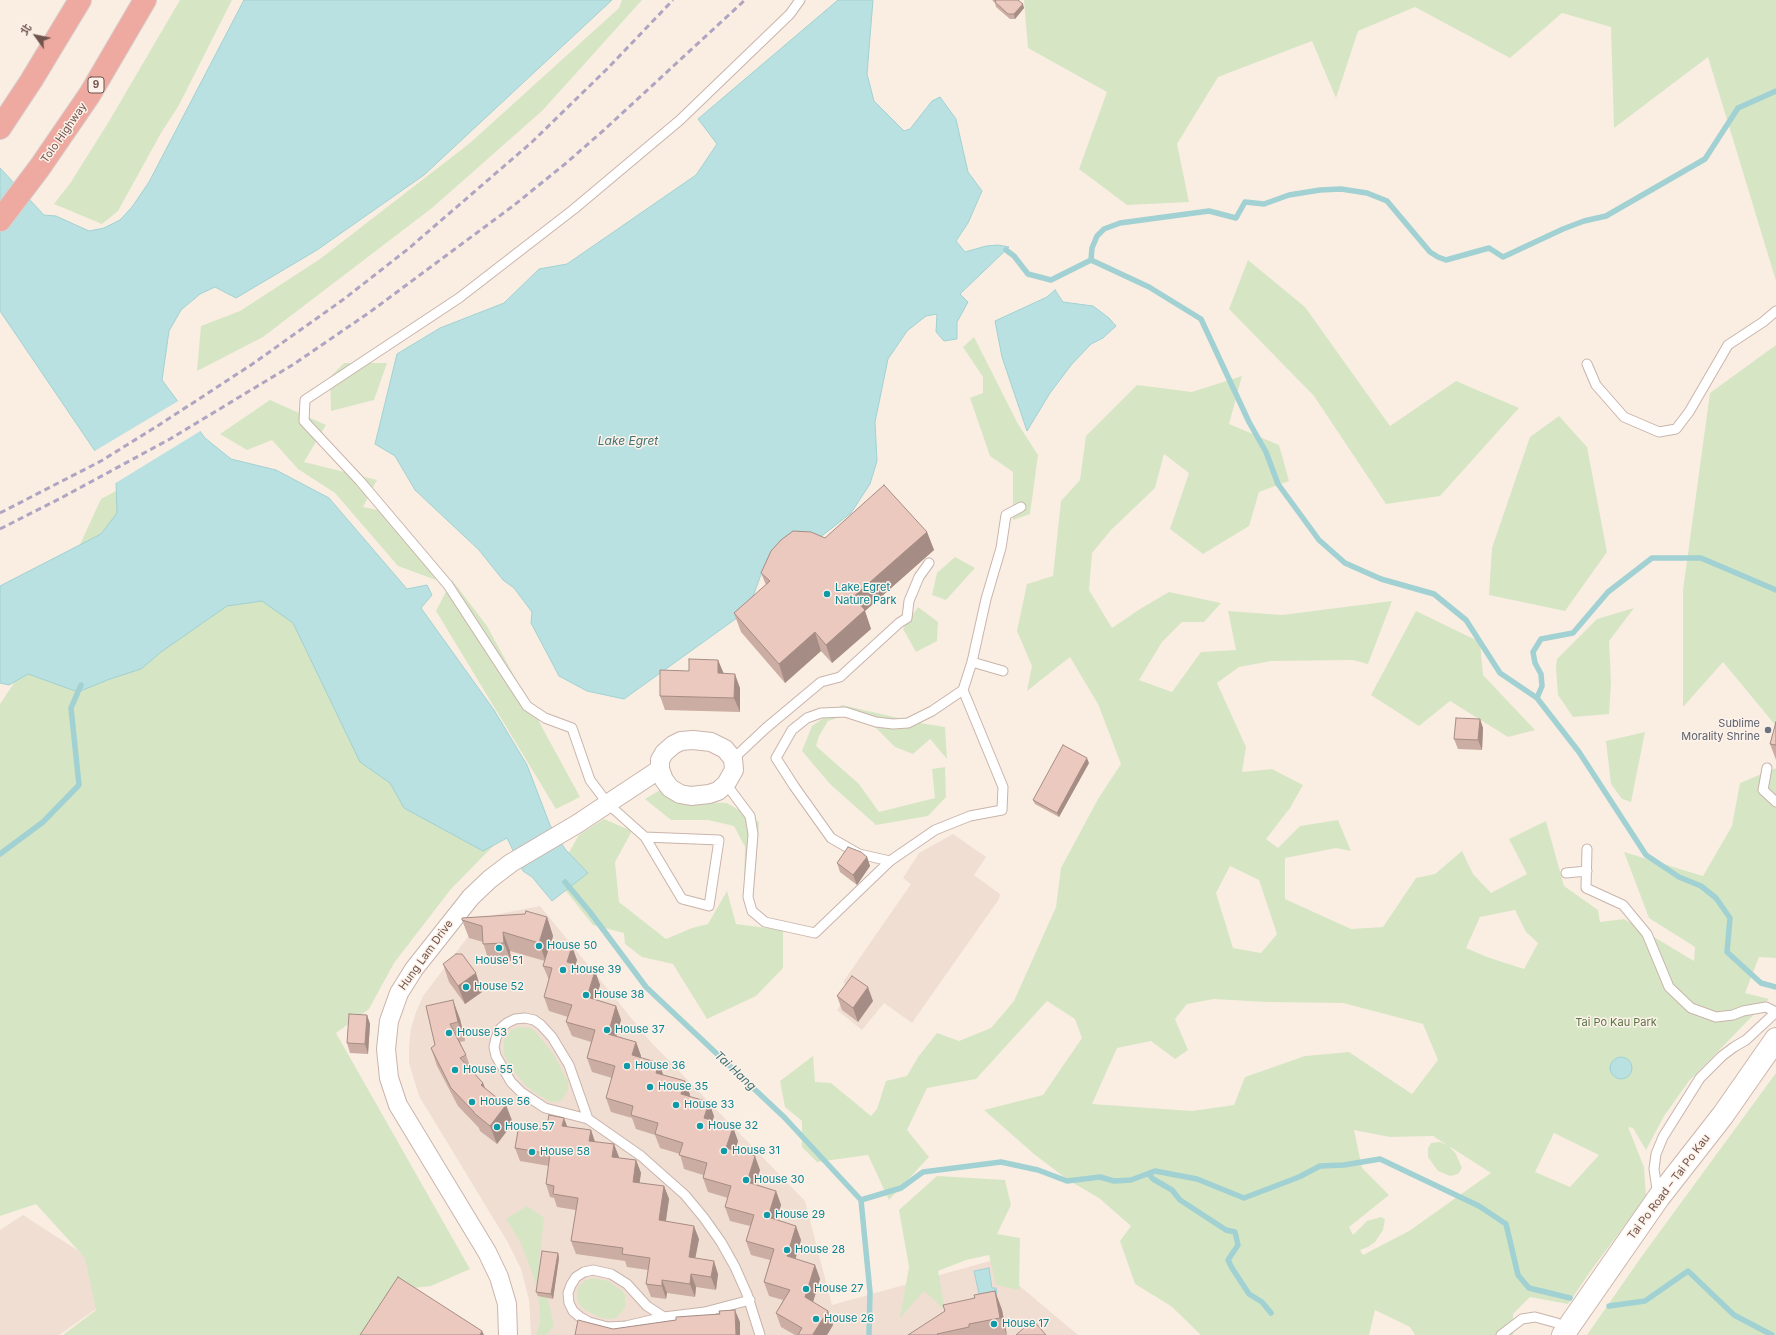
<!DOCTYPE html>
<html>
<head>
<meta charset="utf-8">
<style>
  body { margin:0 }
  #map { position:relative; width:1776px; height:1335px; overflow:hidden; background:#faeee3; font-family:Inter,"Noto Sans TC",sans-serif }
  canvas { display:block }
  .north { position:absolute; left:16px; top:16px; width:40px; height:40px; -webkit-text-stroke:3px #fdf2e9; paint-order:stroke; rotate:303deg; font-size:11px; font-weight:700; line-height:16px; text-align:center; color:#6f534c }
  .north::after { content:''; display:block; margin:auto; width:14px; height:18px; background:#6f534c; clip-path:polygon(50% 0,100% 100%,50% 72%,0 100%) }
</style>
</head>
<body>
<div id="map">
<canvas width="1776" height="1335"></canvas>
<div class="north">北</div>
</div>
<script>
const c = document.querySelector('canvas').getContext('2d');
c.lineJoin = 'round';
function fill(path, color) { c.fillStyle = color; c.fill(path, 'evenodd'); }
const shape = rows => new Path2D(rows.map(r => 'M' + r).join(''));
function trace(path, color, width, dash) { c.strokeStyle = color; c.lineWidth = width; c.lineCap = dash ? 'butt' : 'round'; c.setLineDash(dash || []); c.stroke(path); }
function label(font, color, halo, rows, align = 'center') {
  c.font = font + ' Inter,sans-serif'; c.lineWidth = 3; c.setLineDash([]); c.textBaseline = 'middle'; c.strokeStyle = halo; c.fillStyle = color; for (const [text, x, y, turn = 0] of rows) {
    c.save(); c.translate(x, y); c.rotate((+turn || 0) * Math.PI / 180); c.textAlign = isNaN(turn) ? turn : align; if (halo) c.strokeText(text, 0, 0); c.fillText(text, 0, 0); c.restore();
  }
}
fill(shape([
  [953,834,986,857,974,875,1000,894,999,899,912,1023,884,1003,862,1030,837,1010,851,988,843,982,911,884,903,878,919,853],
  [540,906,650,1041,805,1201,832,1305,990,1261,1078,1335,531,1335,529,1300,521,1269,507,1241,419,1096,409,1063,409,1046,411,1028,416,1012,423,996,483,917],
  [23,1215,88,1257,99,1307,59,1335,0,1335,0,1230]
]), '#f0ded3');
fill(shape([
  [180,0,232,0,179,105,161,133,118,211,102,224,54,204,71,182,108,123],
  [622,0,642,0,542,111,432,208,263,337,197,371,201,326,240,311,320,259,470,143,619,8],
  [1024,0,1776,0,1776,281,1708,57,1614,128,1611,27,1562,13,1510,58,1415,7,1358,31,1336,98,1312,41,1218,77,1177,144,1189,202,1127,205,1079,169,1107,92,1028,48],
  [1248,260,1305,307,1390,426,1456,381,1519,408,1440,496,1386,504,1314,396,1229,309],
  [974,337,1018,424,1038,455,1030,514,1013,520,1013,472,990,456,970,398,983,393,983,377,963,347],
  [1776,345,1776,726,1723,662,1683,707,1683,590,1710,393],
  [344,363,387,363,374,400,331,411,330,377],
  [1242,376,1229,424,1279,445,1289,481,1259,492,1249,526,1203,554,1170,529,1189,473,1164,454,1155,488,1111,530,1092,553,1089,590,1112,628,1140,609,1169,592,1221,603,1204,622,1182,622,1162,642,1139,680,1172,692,1201,652,1236,650,1228,611,1282,615,1392,601,1368,664,1353,660,1271,661,1239,667,1217,683,1246,747,1242,772,1272,769,1303,785,1290,808,1266,839,1278,848,1300,826,1338,820,1351,851,1336,848,1285,858,1285,899,1351,929,1383,927,1416,878,1435,874,1462,851,1473,874,1491,893,1527,874,1509,839,1546,821,1564,886,1598,910,1600,922,1624,919,1694,961,1695,947,1649,918,1624,852,1703,876,1732,826,1740,783,1776,768,1776,958,1759,957,1745,993,1769,999,1689,1081,1664,1116,1646,1150,1633,1128,1628,1127,1644,1167,1646,1197,1592,1269,1568,1304,1530,1297,1513,1314,1513,1335,1415,1335,1410,1327,1375,1310,1369,1335,1201,1335,1171,1306,1135,1284,1120,1241,1131,1226,1099,1198,1068,1180,1034,1154,984,1110,1043,1095,1082,1038,1075,1019,1047,1001,976,1079,927,1088,907,1130,929,1157,889,1200,868,1155,817,1162,802,1147,802,1121,785,1107,780,1081,813,1056,815,1082,831,1083,871,1116,877,1109,886,1081,907,1076,918,1057,937,1033,959,1041,991,1028,1014,1001,1056,907,1061,868,1098,799,1121,764,1098,704,1070,657,1027,691,1032,666,1017,631,1027,584,1053,576,1061,501,1080,480,1086,436,1137,385,1192,392],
  [1230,866,1259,880,1277,934,1261,953,1233,948,1216,893],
  [1515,910,1526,932,1538,943,1524,969,1487,957,1466,948,1480,917],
  [1214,999,1265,1002,1343,1003,1423,1024,1438,1060,1412,1094,1349,1052,1305,1056,1245,1077,1234,1105,1192,1111,1092,1104,1117,1048,1151,1041,1175,1059,1188,1050,1175,1019,1187,1004],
  [1354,1130,1390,1137,1433,1136,1491,1173,1409,1231,1363,1255,1360,1250,1368,1247,1375,1242,1383,1230,1385,1219,1381,1217,1367,1221,1353,1235,1349,1227,1389,1195,1362,1168],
  [1554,1133,1599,1155,1570,1187,1535,1172],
  [270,400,326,425,304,462,377,480,363,507,393,513,436,580,398,566,335,493,298,469,272,440,247,450,220,434],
  [1559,416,1587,447,1607,552,1565,611,1489,595,1492,548,1530,437],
  [125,486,186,511,505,834,451,889,394,963,369,1009,336,1033,470,1269,431,1286,404,1289,360,1335,63,1335,96,1310,85,1258,36,1204,0,1216,0,704,14,683,18,650,0,610,0,594,77,551,101,499],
  [955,557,975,568,946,600,932,595,937,573],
  [452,580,487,626,580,797,556,809,436,611],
  [918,607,938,622,937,641,916,652,903,629],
  [1634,608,1609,641,1611,682,1609,714,1573,717,1558,695,1556,668,1557,659,1597,619],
  [1416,611,1480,642,1483,675,1535,730,1508,737,1450,701,1419,726,1371,695],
  [842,705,920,723,945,727,947,759,930,739,913,754,895,747,859,711,828,721,819,736,816,746,859,784,879,812,935,798,932,769,945,767,946,797,928,816,876,825,830,784,802,751,812,726],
  [1645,732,1631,802,1622,799,1611,784,1606,741],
  [660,790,683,801,727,803,759,822,755,879,744,882,745,847,734,826,708,820,671,820,645,799],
  [604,819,632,831,615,862,619,902,666,939,692,928,708,924,727,891,736,924,783,930,783,968,756,996,707,1019,673,964,642,957,625,944,624,933,593,925,562,886,569,852,579,835],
  [518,1027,531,1028,536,1032,554,1055,568,1082,568,1089,562,1100,555,1102,549,1101,537,1094,526,1086,509,1065,504,1054,504,1040,511,1030],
  [1776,1073,1776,1335,1587,1335,1642,1256],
  [1440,1142,1449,1146,1456,1154,1462,1168,1458,1174,1450,1176,1438,1171,1428,1157,1428,1148,1431,1143],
  [937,1176,1005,1180,1011,1205,997,1234,1020,1238,1019,1290,996,1285,989,1255,966,1260,938,1271,945,1310,924,1291,900,1318,909,1267,899,1210],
  [527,1206,544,1218,539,1262,554,1325,547,1335,536,1335,540,1322,538,1289,521,1243,506,1219],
  [593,1278,608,1281,621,1290,625,1295,625,1308,616,1318,609,1319,601,1318,585,1310,580,1305,577,1299,577,1291,580,1285,586,1280]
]), '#d6e6c4');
const water = shape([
  [244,0,612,0,424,175,317,250,236,298,215,287,200,294,181,310,169,331,162,380,205,438,231,459,276,470,329,498,407,589,427,585,432,595,421,608,494,710,527,765,550,825,565,849,588,873,552,901,532,877,523,871,507,838,483,851,404,808,390,783,360,762,293,623,262,601,227,606,161,652,141,669,110,679,78,692,28,674,9,685,0,683,0,586,101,534,117,513,116,482,0,311,0,168,44,215,56,216,89,231,104,228,120,220,132,207,149,182,244,0],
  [838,0,873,0,867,74,874,101,904,131,910,129,932,101,940,97,956,119,968,172,982,191,968,223,956,241,965,252,986,246,998,245,1009,247,960,294,968,302,957,322,957,339,944,341,936,332,937,314,926,316,907,331,888,359,875,422,877,461,870,484,851,513,823,535,801,541,763,569,748,610,624,699,587,691,559,676,531,623,532,612,514,588,503,580,479,550,415,490,395,456,375,444,397,354,440,328,504,303,539,269,567,264,696,175,717,144,698,119,838,0],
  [1055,290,1063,302,1093,306,1109,318,1116,326,1103,338,1091,344,1072,364,1050,393,1027,431,1002,357,995,321,1047,297,1055,290],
  '1610 1068a11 11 0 1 1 22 0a11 11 0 1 1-22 0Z',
  [989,1268,992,1288,996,1288,997,1294,980,1298,974,1271,989,1268]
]);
fill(water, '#bae1e1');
trace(water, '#a1d1d2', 1);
fill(shape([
  [180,400,202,430,114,484,93,452]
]), '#faeee3');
trace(shape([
  [1006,250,1014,256,1028,274,1051,280,1091,260,1149,287,1201,319,1249,422,1266,452,1278,484,1319,540,1345,563,1381,579,1434,594,1466,620,1500,673,1537,698,1579,752,1646,855,1679,877,1701,886,1716,898,1730,918,1727,952,1761,983,1776,987],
  [1091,260,1092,248,1097,236,1104,229,1120,223,1209,211,1236,218,1245,202,1264,204,1289,195,1320,190,1341,189,1367,193,1387,201,1430,252,1438,257,1446,260,1489,248,1503,257,1563,229,1584,221,1606,216,1705,159,1738,108,1776,91],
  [1537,698,1542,686,1541,674,1535,663,1533,652,1541,639,1573,633,1608,592,1652,558,1701,558,1776,590],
  [0,854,43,822,79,785,71,708,81,685],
  [565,882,590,912,646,987,784,1117,861,1200,870,1292,869,1335],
  [1149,1174,1153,1179,1172,1190,1180,1200,1226,1230,1235,1232,1238,1245,1228,1260,1232,1268,1249,1294,1262,1302,1271,1313],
  [861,1200,901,1188,923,1172,1001,1162,1038,1170,1067,1181,1100,1177,1114,1181,1131,1180,1155,1171,1197,1179,1244,1198,1299,1177,1320,1166,1344,1165,1380,1159,1479,1206,1506,1224,1518,1275,1529,1288,1570,1298],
  [1609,1306,1645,1301,1688,1271,1734,1315,1772,1335]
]), '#a1d1d2', 5.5);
const lane = shape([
  [1587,364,1596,385,1624,417,1659,432,1676,429,1689,412,1728,345,1763,322,1776,311],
  [972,662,1003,671],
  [733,759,766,728,821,682,840,677,899,623,907,618,909,601,919,577,929,563],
  [1767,768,1763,790,1776,802],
  [726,784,750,816,753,834,748,897,752,911,765,922,815,933,890,861,935,830,970,816,1002,810,1003,787,963,690],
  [645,837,719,840,709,906,682,899,645,837,608,804,590,780,572,728,545,718,527,706,448,585,360,481,304,421,305,400,459,298,574,209,680,120,790,14,800,0],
  [1587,849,1586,888,1623,905,1647,934,1669,987,1691,1008,1716,1017,1733,1015,1743,1011,1766,1007,1776,1012],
  [890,861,859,854,831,838,794,786,776,758,792,730,807,718,821,713,845,712,876,722,893,724,908,723,932,711,963,690,972,662,986,599,1001,548,1006,515,1021,507],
  [1566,873,1587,871],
  [588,1119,569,1065,552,1037,541,1025,534,1020,525,1018,515,1019,507,1023,500,1029,496,1038,494,1047,496,1056,511,1082,521,1092,545,1108,588,1119,641,1156,685,1195,704,1218,721,1242,735,1267,747,1294,760,1335],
  [1658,1196,1654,1169,1656,1154,1663,1137,1700,1078,1722,1056,1734,1047,1746,1040,1776,1012],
  [664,1317,647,1306,627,1284,611,1274,593,1270,584,1272,576,1277,571,1285,568,1293,569,1303,573,1311,580,1317,589,1322,608,1327,626,1326,664,1317,705,1312,750,1300],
  [1501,1335,1522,1319,1535,1317,1557,1323,1567,1329]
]);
const street = shape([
  [693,740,711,742,725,749,733,759,734,770,726,784,718,791,709,794,691,796,680,794,670,788,664,780,660,769,660,760,664,753,673,745,681,741,693,740],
  [508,1335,507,1304,499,1277,487,1252,398,1105,389,1078,386,1049,389,1021,399,993,414,969,471,897,490,879,511,863,577,824,660,769]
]);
const secondary = shape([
  [1563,1335,1659,1197,1723,1115,1776,1039]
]);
const highway = shape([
  [0,128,31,81,80,0],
  [0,220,40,167,90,94,145,0]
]);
trace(lane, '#c9b4ab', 11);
trace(street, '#c9b4ab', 20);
trace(secondary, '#ceb6ac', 24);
trace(highway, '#d7cfcd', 24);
trace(lane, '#fff', 9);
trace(street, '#fff', 18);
trace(secondary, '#fff', 22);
trace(highway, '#eea9a0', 22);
trace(shape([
  [0,513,101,461,159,425,251,365,344,299,408,249,532,142,608,68,673,0],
  [0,529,61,498,170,439,294,364,370,312,513,206,565,164,604,130,745,0]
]), '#afa4c1', 3, [6, 4]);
fill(shape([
  [992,0,1018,0,1024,8,1015,19,1010,19,996,7,995,3],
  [927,532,934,550,865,611,871,629,832,663,821,651,785,683,741,632,734,613,766,585,761,573,825,538],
  [718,660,723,673,740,688,740,712,665,710,660,696,689,671],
  [1480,719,1483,728,1482,750,1458,749,1454,739],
  [1776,722,1776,760,1770,744],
  [1089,763,1059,817,1035,804,1033,800],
  [867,857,870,866,857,885,840,872,837,863],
  [547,917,553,936,552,940,577,960,575,965,595,971,600,985,595,1000,616,1006,621,1020,616,1036,636,1042,641,1056,641,1058,664,1075,685,1081,690,1095,690,1096,714,1116,713,1121,738,1141,735,1150,760,1170,755,1184,776,1191,781,1205,776,1220,801,1240,795,1259,815,1265,820,1279,813,1302,828,1311,833,1325,827,1335,795,1335,781,1327,776,1313,783,1300,769,1296,764,1282,770,1260,751,1255,746,1241,750,1226,730,1221,725,1207,728,1198,708,1192,703,1178,703,1175,684,1169,680,1154,660,1148,655,1135,636,1129,632,1118,611,1112,606,1098,612,1078,592,1072,587,1058,591,1042,572,1036,566,1022,568,1017,549,1011,544,997,549,980,543,966,545,961,510,951,511,961,489,962,483,942,469,938,462,920],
  [443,964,482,992,465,1004,449,982],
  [837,996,873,1001,858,1022,842,1010],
  [426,1006,460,1019,465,1041,460,1042,466,1055,472,1072,483,1083,485,1088,513,1123,497,1144,480,1131,479,1128,458,1106,437,1066,431,1048,435,1045],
  [367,1015,370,1024,368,1054,350,1053,347,1043],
  [567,1127,591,1130,595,1141,619,1157,619,1158,636,1160,641,1173,639,1183,664,1186,669,1199,666,1221,699,1239,695,1258,718,1274,716,1290,696,1287,695,1297,667,1293,666,1299,651,1297,646,1284,648,1270,627,1267,625,1261,576,1254,571,1241,576,1210,557,1207,554,1198,550,1197,546,1184,549,1166,520,1161,515,1148,546,1130],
  [558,1253,559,1258,553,1299,538,1296,536,1292],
  [995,1291,1002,1310,1007,1335,908,1335,975,1298]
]), '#cbada3');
fill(shape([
  [1023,4,1024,8,1015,19,1014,14],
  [927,532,934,550,865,611,871,629,832,663,826,645,853,597],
  [815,632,821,651,785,683,779,664],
  [718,660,724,674,718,673],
  [735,674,740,688,740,712,734,698],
  [1480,719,1483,728,1482,750,1478,740],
  [1087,758,1089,763,1059,817,1057,813],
  [867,857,870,866,857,885,853,875],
  [547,917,553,936,546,962,539,943],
  [503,932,510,951,511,961,504,943],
  [572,946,577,960,572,976,567,962],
  [595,971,600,985,592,1011,587,997],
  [476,973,482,992,465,1004,458,986],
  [868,987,873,1001,858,1022,853,1008],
  [453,1000,460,1019,465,1041,458,1022],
  [616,1006,621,1020,613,1048,608,1034],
  [367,1015,370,1024,368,1054,365,1044],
  [636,1042,641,1056,637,1069,632,1055],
  [659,1063,664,1077,656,1073],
  [685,1081,690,1095,686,1108,681,1094],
  [483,1083,490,1101,481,1085],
  [709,1102,714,1116,709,1133,704,1118],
  [506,1105,513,1123,497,1144,490,1126],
  [564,1118,569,1131,562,1126],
  [733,1127,738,1141,732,1162,726,1148],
  [591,1130,595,1143,589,1141],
  [614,1144,619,1157,617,1170,612,1157],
  [755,1156,760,1170,752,1196,747,1182],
  [636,1160,641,1173,638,1195,633,1182],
  [664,1186,669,1199,664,1233,659,1220],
  [776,1191,781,1205,773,1231,768,1217],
  [694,1226,699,1239,693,1270,689,1257],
  [796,1226,801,1240,792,1271,787,1256],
  [558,1253,559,1258,553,1299,551,1294],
  [714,1261,718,1274,716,1290,711,1277],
  [815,1265,820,1279,810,1312,805,1297],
  [691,1274,696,1287,695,1297,690,1284],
  [662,1280,667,1293,666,1299,662,1286],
  [995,1291,1002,1310,1007,1335,1000,1318],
  [735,1310,740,1322,740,1335,736,1335],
  [828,1311,833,1325,827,1335,813,1335,813,1334],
  [482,1331,484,1335,480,1335]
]), '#a58d85');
const building = shape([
  [995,0,1018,0,1023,4,1014,14,1008,14,995,2,996,0,995,0],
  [884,485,927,532,853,597,865,610,826,645,815,632,779,664,734,613,770,581,761,573,771,551,781,540,793,531,811,532,825,538,884,485],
  [689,659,718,660,718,673,735,674,734,698,660,696,660,670,689,671,689,659],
  [1456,718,1480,719,1478,740,1454,739,1456,718],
  [1776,722,1776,745,1770,744,1776,722],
  [1063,745,1087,758,1057,813,1033,800,1063,745],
  [848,847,861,852,867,857,853,875,837,863,848,847],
  [526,911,547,917,539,943,503,932,504,943,483,944,482,926,462,920,462,918,525,914,526,911],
  [551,940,572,946,567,962,595,971,587,997,616,1006,608,1034,636,1042,632,1055,659,1063,656,1073,685,1081,681,1094,709,1102,704,1118,733,1127,726,1148,755,1156,747,1182,776,1191,768,1217,796,1226,787,1256,815,1265,805,1297,828,1311,813,1334,815,1335,798,1335,802,1328,776,1313,790,1290,764,1282,774,1249,746,1241,754,1215,725,1207,731,1186,703,1178,707,1163,679,1155,683,1143,655,1134,658,1123,631,1115,633,1106,606,1098,615,1066,587,1058,595,1030,566,1022,572,1005,544,997,552,968,543,966,551,940],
  [456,954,462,954,476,973,458,986,443,964,456,954],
  [852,976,868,987,853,1008,837,996,852,976],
  [453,1000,458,1022,450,1024,466,1055,460,1058,483,1083,481,1085,506,1105,490,1126,474,1113,474,1112,451,1088,431,1048,435,1045,426,1006,453,1000],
  [349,1014,367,1015,365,1044,347,1043,349,1014],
  [549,1115,564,1118,562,1126,591,1130,589,1141,614,1144,612,1157,636,1160,633,1182,664,1186,659,1220,694,1226,689,1257,714,1261,711,1277,691,1274,690,1284,662,1280,662,1286,646,1284,650,1258,622,1254,623,1248,571,1241,578,1198,553,1194,554,1186,546,1184,550,1154,515,1148,519,1125,546,1130,549,1115],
  [542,1251,558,1253,551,1294,536,1292,542,1251],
  [398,1277,482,1331,480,1335,360,1335,398,1277],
  [995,1291,1000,1318,969,1324,969,1327,937,1334,938,1335,908,1335,945,1311,943,1305,975,1298,974,1295,995,1291],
  [735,1310,736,1335,575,1335,578,1320,613,1329,676,1320,676,1317,720,1314,719,1311,735,1310],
  [1033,1320,1046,1335,1016,1335,1033,1320]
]);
fill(building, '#ecc9be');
trace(building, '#a58d85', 1);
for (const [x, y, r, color] of [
  [827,594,4,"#0f9aa8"],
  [1768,730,4,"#6b7280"],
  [539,946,4,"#0f9aa8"],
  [499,948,4,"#0f9aa8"],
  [563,970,4,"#0f9aa8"],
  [466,987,4,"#0f9aa8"],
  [586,995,4,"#0f9aa8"],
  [607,1030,4,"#0f9aa8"],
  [449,1033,4,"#0f9aa8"],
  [627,1066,4,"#0f9aa8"],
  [455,1070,4,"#0f9aa8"],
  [650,1087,4,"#0f9aa8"],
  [472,1102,4,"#0f9aa8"],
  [676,1105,4,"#0f9aa8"],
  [700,1126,4,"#0f9aa8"],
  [497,1127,4,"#0f9aa8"],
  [724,1151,4,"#0f9aa8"],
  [532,1152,4,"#0f9aa8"],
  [746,1180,4,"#0f9aa8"],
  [767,1215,4,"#0f9aa8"],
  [787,1250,4,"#0f9aa8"],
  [806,1289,4,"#0f9aa8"],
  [816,1319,4,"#0f9aa8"],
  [994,1324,4,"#0f9aa8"]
]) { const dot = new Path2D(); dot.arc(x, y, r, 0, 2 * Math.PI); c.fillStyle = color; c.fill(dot); trace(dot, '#fdf2e9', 1.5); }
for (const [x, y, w] of [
  [96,85,16]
]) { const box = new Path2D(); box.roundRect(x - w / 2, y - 8, w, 16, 3); c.fillStyle = '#fdf2e9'; c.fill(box); trace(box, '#6f534c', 1); }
label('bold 10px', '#6f534c', null, [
  ["9",96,85]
]);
label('11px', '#6f534c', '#fdf2e9', [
  ["Tolo Highway",64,133,-55],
  ["Hung Lam Drive",426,955,-54],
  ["Tai Po Road – Tai Po Kau",1669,1187,-53]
]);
label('11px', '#0d838f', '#fdf2e9', [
  ["Lake Egret",835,588],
  ["Nature Park",835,601],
  ["House 50",547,946],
  ["House 51",499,961,"center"],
  ["House 39",571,970],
  ["House 52",474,987],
  ["House 38",594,995],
  ["House 37",615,1030],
  ["House 53",457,1033],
  ["House 36",635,1066],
  ["House 55",463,1070],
  ["House 35",658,1087],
  ["House 56",480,1102],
  ["House 33",684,1105],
  ["House 32",708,1126],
  ["House 57",505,1127],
  ["House 31",732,1151],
  ["House 58",540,1152],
  ["House 30",754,1180],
  ["House 29",775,1215],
  ["House 28",795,1250],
  ["House 27",814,1289],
  ["House 26",824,1319],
  ["House 17",1002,1324]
], 'left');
label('11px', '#5b616d', '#fdf2e9', [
  ["Sublime",1760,724],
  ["Morality Shrine",1760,737]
], 'right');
label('11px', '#5a7445', '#fdf2e9', [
  ["Tai Po Kau Park",1616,1023]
]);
label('italic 12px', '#427273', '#fdf2e9', [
  ["Lake Egret",628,441],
  ["Tai Hang",735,1071,43]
]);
</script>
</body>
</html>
